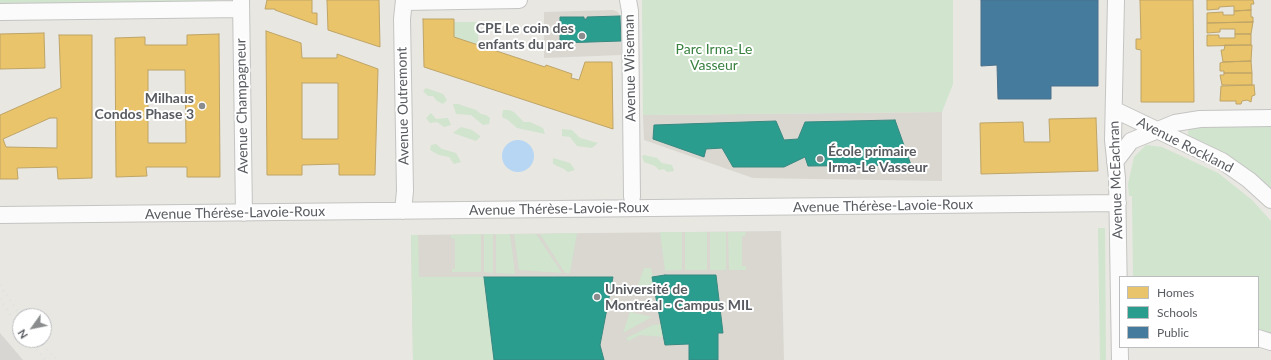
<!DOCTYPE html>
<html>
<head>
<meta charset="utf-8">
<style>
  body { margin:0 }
  #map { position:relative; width:1271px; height:360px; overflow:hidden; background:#e8e7e2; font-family:Lato,sans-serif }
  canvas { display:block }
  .legend { position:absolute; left:1119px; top:276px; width:140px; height:72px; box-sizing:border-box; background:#fff; border:1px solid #bcbdbf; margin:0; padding:5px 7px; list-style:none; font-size:12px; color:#585b60 }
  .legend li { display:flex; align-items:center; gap:8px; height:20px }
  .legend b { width:20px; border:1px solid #bcbdbf }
  .north { position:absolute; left:12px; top:308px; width:40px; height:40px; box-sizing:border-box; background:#fff; border:1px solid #bcbdbf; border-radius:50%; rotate:237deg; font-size:11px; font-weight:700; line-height:16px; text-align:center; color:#585b60 }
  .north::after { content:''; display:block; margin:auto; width:14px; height:18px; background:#8a8c8e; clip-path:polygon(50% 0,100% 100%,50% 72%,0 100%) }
</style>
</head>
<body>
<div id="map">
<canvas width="1271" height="360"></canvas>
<ul class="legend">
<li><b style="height:11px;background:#e9c46a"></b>Homes</li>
<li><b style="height:11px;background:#2a9d8f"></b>Schools</li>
<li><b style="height:11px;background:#457b9d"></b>Public</li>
</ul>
<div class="north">N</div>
</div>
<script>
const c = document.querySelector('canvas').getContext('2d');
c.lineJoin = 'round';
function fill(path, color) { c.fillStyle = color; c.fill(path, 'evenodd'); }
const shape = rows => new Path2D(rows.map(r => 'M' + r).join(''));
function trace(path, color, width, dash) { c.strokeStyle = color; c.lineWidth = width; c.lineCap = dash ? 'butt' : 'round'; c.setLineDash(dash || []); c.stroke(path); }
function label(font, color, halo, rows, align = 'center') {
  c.font = font + ' Lato,sans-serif'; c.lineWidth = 4; c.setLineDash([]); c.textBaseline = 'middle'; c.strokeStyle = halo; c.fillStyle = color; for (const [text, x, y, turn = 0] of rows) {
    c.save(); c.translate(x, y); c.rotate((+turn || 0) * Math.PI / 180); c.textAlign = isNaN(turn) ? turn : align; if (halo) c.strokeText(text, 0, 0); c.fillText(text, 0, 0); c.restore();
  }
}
fill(shape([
  [0,333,23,360,0,360]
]), '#d7d6d2');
fill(shape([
  [613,10,618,12,620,16,621,55,544,58,544,12],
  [942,112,942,181,753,178,644,140,643,115],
  [781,231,784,360,413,360,411,235]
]), '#d9d7d0');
fill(shape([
  [0,0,216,0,216,3,0,5],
  [642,0,953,0,953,84,942,112,643,115],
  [454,22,478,22,478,45,454,37],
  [426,88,443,94,447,100,443,104,437,101,433,96,428,96,423,91],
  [453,104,458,104,476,110,481,114,486,115,490,118,489,124,483,125,471,115,456,114],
  [509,110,514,112,524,122,530,122,543,128,545,134,517,128,508,120,502,117,503,110],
  [431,113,436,119,448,118,451,125,444,127,437,122,430,123,426,118],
  [1271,123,1271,188,1230,156,1188,135,1188,128],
  [461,127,472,130,480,136,480,137,476,141,453,133],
  [562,129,572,130,580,138,598,143,592,148,577,146,570,137,562,136],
  [436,144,442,149,456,153,461,162,454,164,449,157,439,155,430,150,431,145],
  [1146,145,1162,147,1218,173,1252,200,1271,221,1271,334,1258,329,1258,277,1133,277,1132,196,1129,196,1128,184,1134,157],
  [644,155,657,158,662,163,672,165,674,171,667,172,664,169,659,170,655,166,644,162,642,156],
  [553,158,570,163,575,170,568,172,564,169,553,164],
  [1098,228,1105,228,1106,360,1100,360],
  [660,232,682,232,682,270,665,271],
  [685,232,707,232,707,270,685,270],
  [710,232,726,232,726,270,710,270],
  [728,232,746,232,745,236,742,236,742,266,746,266,746,270,729,270],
  [577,233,570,273,565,273,540,234],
  [481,234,481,272,452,272,452,269,455,269,455,239,451,238,451,235],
  [484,234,493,234,493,273,484,272],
  [496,234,510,234,515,274,496,273],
  [514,234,536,234,562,273,519,270],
  [411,235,418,235,419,277,484,277,494,360,413,360],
  [644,268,651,268,655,290,638,285],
  [649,301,657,301,659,312,631,307],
  [630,312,652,317,623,333],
  [661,324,664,337,640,335,628,341,626,338,653,325]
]), '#d0e4ce');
fill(shape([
  '502 156a16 16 0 1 1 32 0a16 16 0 1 1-32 0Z'
]), '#b6d6f3');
const homes = shape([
  [267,0,312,0,312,13,317,13,317,25,275,10,275,9,265,9,267,0],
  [327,0,379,0,380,47,328,30,327,0],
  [1140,0,1193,0,1194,102,1141,102,1141,50,1136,49,1136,39,1141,39,1140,0],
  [1207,0,1253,0,1254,4,1251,4,1251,10,1234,11,1234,6,1219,7,1219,9,1207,10,1207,0],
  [1251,10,1251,17,1253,17,1253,22,1207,23,1207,13,1223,12,1223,15,1234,15,1234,11,1251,10],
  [423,19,454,19,454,37,545,67,546,65,572,74,571,78,579,80,585,62,612,62,613,129,424,67,423,19],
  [1253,22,1251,34,1235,34,1235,29,1220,29,1220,32,1207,33,1207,23,1253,22],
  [266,31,301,43,302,58,337,58,337,54,378,69,375,175,339,175,339,164,302,165,302,175,267,175,266,31],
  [302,83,338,83,338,139,302,139,302,83],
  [44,33,45,68,0,69,0,34,44,33],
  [219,34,220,177,187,177,187,167,146,167,147,176,116,177,115,38,145,37,145,45,187,45,187,35,219,34],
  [148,70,185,70,186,143,148,143,148,70],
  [1235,34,1251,34,1251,45,1207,46,1207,35,1219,35,1219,38,1235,38,1235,34],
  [59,35,92,35,92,178,58,179,57,167,17,168,18,179,0,179,0,115,61,88,59,35],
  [50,118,57,118,57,148,6,147,3,139,50,118],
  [1225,45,1252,45,1251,61,1223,62,1221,50,1224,50,1225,45],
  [1251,61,1252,73,1224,73,1224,71,1220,71,1220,63,1223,62,1251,61],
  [1224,73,1252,73,1252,85,1222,85,1220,75,1224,75,1224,73],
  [1254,85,1255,95,1252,96,1251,102,1247,100,1242,101,1241,104,1236,104,1236,101,1220,101,1221,86,1254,85],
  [1096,118,1098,171,981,174,980,123,1023,122,1024,142,1050,142,1049,119,1096,118]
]);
fill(homes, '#e9c46a');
trace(homes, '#bea467', 1);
const schools = shape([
  [620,16,621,41,560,43,560,17,584,17,584,19,587,19,587,17,620,16],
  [895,120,911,165,808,166,805,157,784,167,733,167,722,148,706,149,704,157,653,139,654,125,776,121,784,140,798,139,805,122,895,120],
  [665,275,716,275,723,333,718,333,718,360,689,360,689,344,665,345,652,277,665,275],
  [484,277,613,277,600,345,604,360,494,360,484,277]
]);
fill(schools, '#2a9d8f');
trace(schools, '#388981', 1);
const public = shape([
  [981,0,1098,0,1098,86,1051,86,1051,99,998,99,997,65,981,66,981,0]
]);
fill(public, '#457b9d');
trace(public, '#4b718b', 1);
const minor = shape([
  [241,0,244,213],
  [628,0,630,11,632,197],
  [1116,0,1113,140,1117,178,1120,360],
  [404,2,519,0],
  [0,12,241,9],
  [1115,110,1222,161,1249,180,1271,200],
  [1115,162,1131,141,1175,123,1200,119,1271,118],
  [403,211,405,191,402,19,404,0],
  [0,215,1118,203],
  [1258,338,1271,342]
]);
trace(minor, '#c4c4c3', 18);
trace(minor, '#fcfbfb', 16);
trace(shape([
  [0,285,21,316],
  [0,299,20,329],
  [29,340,45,360],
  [39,340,57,360]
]), '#e1e1e0', 3, [1, 5]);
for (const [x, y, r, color] of [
  [582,36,4,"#8a8c8e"],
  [202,106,4,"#8a8c8e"],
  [820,159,4,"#8a8c8e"],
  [597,297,4,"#8a8c8e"]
]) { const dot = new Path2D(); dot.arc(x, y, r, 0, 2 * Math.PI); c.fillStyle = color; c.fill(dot); trace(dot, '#fff', 1.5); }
label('bold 14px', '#585b60', '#fff', [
  ["CPE Le coin des",574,28],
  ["enfants du parc",574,44],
  ["Milhaus",194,98],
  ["Condos Phase 3",194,114],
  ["École primaire",828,151,"left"],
  ["Irma-Le Vasseur",828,167,"left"],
  ["Université de",605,289,"left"],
  ["Montréal - Campus MIL",605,305,"left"]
], 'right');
label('14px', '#38803e', '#fff', [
  ["Parc Irma-Le",714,49],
  ["Vasseur",714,65]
]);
label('14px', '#585b60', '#fff', [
  ["Avenue Wiseman",630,68,-91],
  ["Avenue Champagneur",242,106,-91],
  ["Avenue Outremont",403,106,-91],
  ["Avenue Rockland",1185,145,27],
  ["Avenue McEachran",1116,180,-92],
  ["Avenue Thérèse-Lavoie-Roux",883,206,-1],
  ["Avenue Thérèse-Lavoie-Roux",559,209,-1],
  ["Avenue Thérèse-Lavoie-Roux",235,213,-1]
]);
</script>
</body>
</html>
